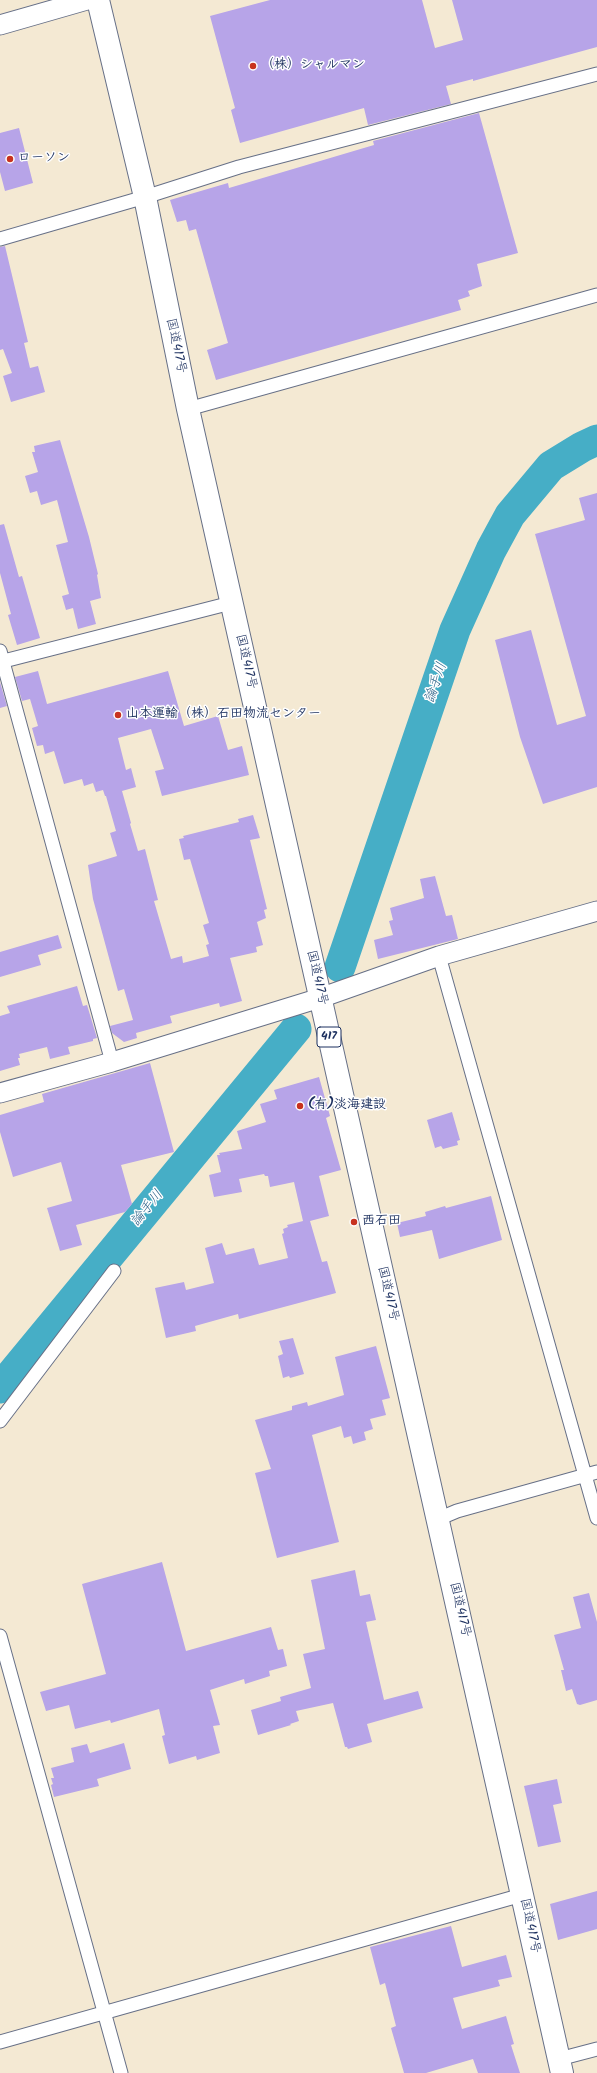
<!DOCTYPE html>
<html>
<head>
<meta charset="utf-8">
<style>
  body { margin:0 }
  canvas { display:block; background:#f4e9d3 }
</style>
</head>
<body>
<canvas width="597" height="2073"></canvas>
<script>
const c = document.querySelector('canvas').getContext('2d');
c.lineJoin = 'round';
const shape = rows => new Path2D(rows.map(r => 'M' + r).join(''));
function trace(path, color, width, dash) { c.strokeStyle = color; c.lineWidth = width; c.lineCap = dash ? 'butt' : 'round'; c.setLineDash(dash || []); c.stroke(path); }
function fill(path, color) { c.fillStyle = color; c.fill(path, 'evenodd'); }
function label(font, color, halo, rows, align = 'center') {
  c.font = font + ' Kalam,"Klee One",sans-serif'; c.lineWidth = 3; c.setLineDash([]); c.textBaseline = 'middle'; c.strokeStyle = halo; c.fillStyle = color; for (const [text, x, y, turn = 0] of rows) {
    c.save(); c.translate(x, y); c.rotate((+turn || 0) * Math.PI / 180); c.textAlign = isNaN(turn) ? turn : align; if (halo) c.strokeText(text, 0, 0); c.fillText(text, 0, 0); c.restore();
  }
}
trace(shape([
  [340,967,455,630,491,550,510,515,551,466,582,447,597,440],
  [0,1388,296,1029]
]), '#46aec6', 31);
fill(shape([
  [270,0,422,0,435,48,463,40,452,0,597,0,597,47,473,81,473,79,446,86,451,104,368,125,364,108,240,143,231,110,235,108,210,16],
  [479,113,518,253,477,264,482,286,468,291,470,296,458,300,461,310,216,380,207,350,228,343,196,229,189,231,186,220,177,222,170,200,228,183,229,188,374,145,373,141],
  [19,128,33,183,5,191,0,172,0,133],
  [5,246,28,342,24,343,30,368,38,366,45,392,11,402,3,376,12,373,3,349,0,350,0,247],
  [60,440,89,537,98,574,97,575,101,598,90,601,96,624,78,629,73,608,66,610,62,596,69,594,56,545,68,542,57,500,41,505,37,491,30,493,25,476,38,472,32,452,35,452,34,446],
  [597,493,597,787,543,804,520,737,495,640,531,630,557,725,586,716,535,534,585,520,579,498],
  [4,524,19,577,22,576,40,638,17,645,8,615,11,614,0,573,0,525],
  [38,671,47,704,168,671,184,726,218,716,228,750,242,746,249,775,162,796,155,771,164,769,151,729,118,738,126,770,131,768,136,787,122,791,131,823,130,824,138,851,145,849,158,900,154,901,171,959,182,956,183,963,209,956,206,945,209,944,203,925,209,923,190,859,184,860,179,839,184,838,183,836,239,822,238,819,253,815,260,838,250,840,267,909,264,910,266,918,257,922,263,945,256,947,257,952,230,958,242,1001,220,1007,219,1003,170,1016,172,1023,136,1033,137,1038,124,1042,112,1033,110,1026,133,1020,124,989,118,991,93,899,88,865,117,856,110,833,116,831,106,796,105,796,103,790,96,792,93,783,84,786,82,779,64,784,54,751,45,754,43,745,37,746,32,728,38,726,30,699,22,701,15,677],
  [0,682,7,706,0,708],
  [435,876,446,916,452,915,458,939,378,959,374,940,393,935,389,921,393,920,390,908,424,898,420,879],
  [58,935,62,948,38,955,41,965,0,977,0,952],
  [77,986,83,1006,87,1005,97,1038,93,1039,93,1041,68,1047,70,1054,50,1059,47,1047,19,1054,20,1058,18,1058,20,1065,0,1071,0,1016,10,1013,7,1006],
  [150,1063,174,1152,121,1165,132,1204,125,1212,76,1225,82,1245,60,1251,47,1208,72,1201,61,1162,13,1177,0,1132,0,1115,44,1102,42,1094],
  [319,1077,330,1116,326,1118,341,1170,319,1176,329,1216,310,1221,322,1262,327,1261,336,1293,239,1319,238,1314,195,1326,196,1331,166,1338,155,1288,184,1282,186,1290,214,1283,205,1248,222,1243,226,1255,254,1248,259,1265,288,1258,282,1234,284,1233,283,1229,288,1227,287,1225,303,1221,294,1182,270,1187,268,1176,265,1176,264,1174,239,1179,242,1192,214,1197,209,1175,221,1172,217,1155,220,1155,219,1153,242,1149,237,1131,266,1122,260,1104,277,1099,274,1090],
  [452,1112,460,1140,457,1141,458,1145,443,1149,441,1146,435,1148,427,1120],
  [491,1196,502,1240,439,1259,432,1230,400,1237,397,1223,426,1216,425,1212,445,1206,446,1208],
  [293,1338,304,1374,290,1378,289,1376,283,1378,278,1356,283,1354,279,1341],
  [376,1346,390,1398,382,1400,386,1415,370,1419,373,1429,364,1432,366,1440,353,1444,351,1436,344,1438,341,1426,312,1435,339,1542,277,1558,255,1473,271,1469,255,1420,292,1410,292,1406,307,1402,308,1406,344,1395,335,1357],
  [162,1562,186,1651,271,1627,278,1650,283,1649,287,1666,269,1671,270,1676,245,1684,244,1679,210,1690,220,1725,213,1726,220,1753,197,1760,196,1756,169,1764,162,1736,165,1735,159,1709,111,1723,110,1720,75,1729,69,1705,46,1711,40,1692,106,1674,82,1584],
  [355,1570,360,1596,370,1594,376,1620,366,1622,384,1700,418,1691,423,1708,367,1724,372,1742,348,1749,347,1747,345,1747,333,1703,296,1711,299,1721,290,1724,291,1725,258,1735,251,1710,281,1701,280,1697,311,1688,303,1654,325,1649,311,1580],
  [589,1593,597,1622,597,1700,580,1705,577,1704,572,1689,566,1691,561,1670,564,1670,554,1635,581,1628,573,1597],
  [124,1743,131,1769,97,1779,99,1786,54,1797,51,1785,53,1784,51,1778,54,1778,51,1768,74,1762,71,1748,87,1744,90,1753],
  [557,1779,562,1803,553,1805,561,1842,538,1847,524,1786],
  [597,1891,597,1929,558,1940,550,1904],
  [451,1926,462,1967,506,1955,512,1977,498,1980,500,1986,453,1998,462,2029,506,2016,514,2044,511,2045,520,2073,478,2073,473,2059,426,2073,404,2073,391,2028,396,2026,385,1983,380,1985,370,1947]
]), '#b7a4e8');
const street = shape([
  [0,239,145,197,239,167,597,74],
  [188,409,597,295],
  [0,651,112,1062],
  [0,662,231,603],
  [439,956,597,1518],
  [0,1421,114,1271],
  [438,1519,457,1511,597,1472],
  [0,1636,121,2073],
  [0,2042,522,1895],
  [559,2059,597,2049]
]);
const secondary = shape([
  [0,25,87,0],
  [0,1093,112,1062,320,998,439,956,597,911]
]);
const highway = shape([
  [98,0,145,197,188,409,562,2073]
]);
trace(street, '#677087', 15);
trace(secondary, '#677087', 21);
trace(highway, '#677087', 24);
trace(street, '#fff', 13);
trace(secondary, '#fff', 19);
trace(highway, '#fff', 22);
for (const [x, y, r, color] of [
  [253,66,4,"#c8321e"],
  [10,159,4,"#c8321e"],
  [118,715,4,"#c8321e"],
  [300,1106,4,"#c8321e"],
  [354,1222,4,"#c8321e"]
]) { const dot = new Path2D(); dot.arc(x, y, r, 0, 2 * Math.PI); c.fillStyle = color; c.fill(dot); trace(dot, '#fff', 1.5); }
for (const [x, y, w] of [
  [329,1037,24]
]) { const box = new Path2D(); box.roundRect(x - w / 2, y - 10, w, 20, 3); c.fillStyle = '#fff'; c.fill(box); trace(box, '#1b2f5e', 1); }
label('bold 12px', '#1b2f5e', null, [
  ["417",329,1037]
]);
label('bold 13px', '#1b2f5e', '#fff', [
  ["（株）シャルマン",261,66],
  ["ローソン",18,159],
  ["山本運輸（株）石田物流センター",126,715],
  ["(有)淡海建設",308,1106],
  ["西石田",362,1222]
], 'left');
label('13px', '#1b2f5e', '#fff', [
  ["国道417号",175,346,78],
  ["国道417号",245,662,77],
  ["国道417号",316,978,77],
  ["国道417号",387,1294,77],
  ["国道417号",459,1610,77],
  ["国道417号",529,1926,78]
]);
label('italic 14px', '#2c6288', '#fff', [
  ["論手川",437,683,-71],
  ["論手川",148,1209,-51]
]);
</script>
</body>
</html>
